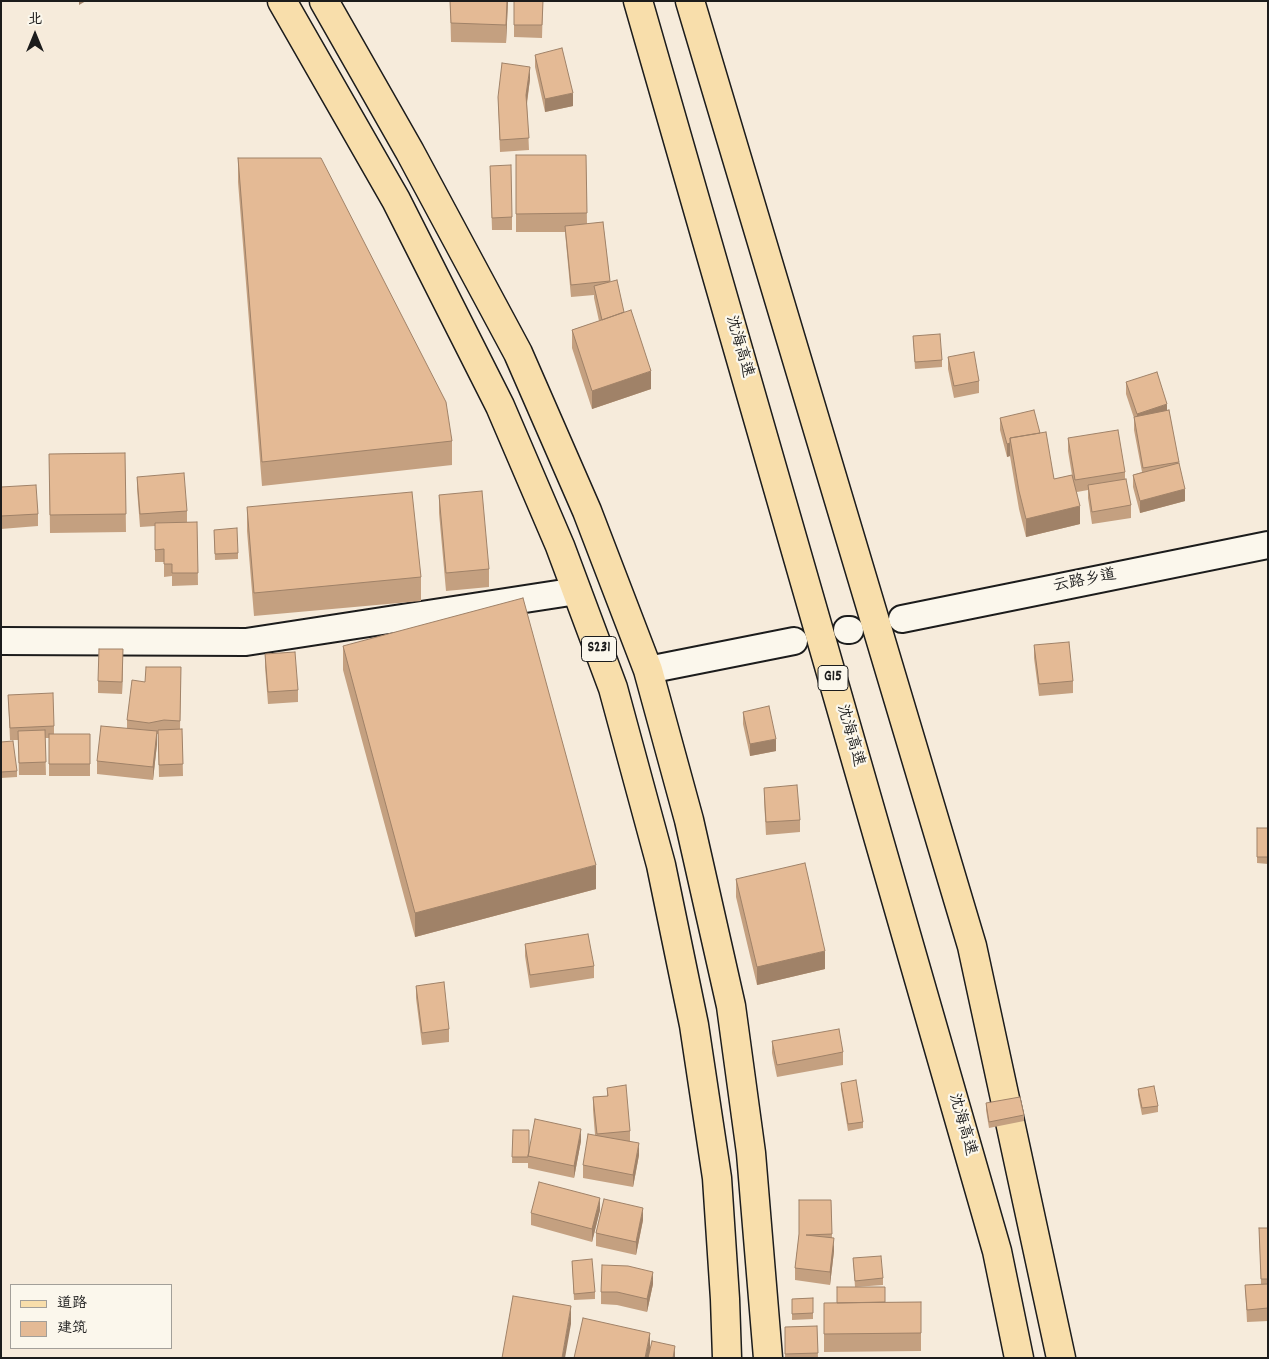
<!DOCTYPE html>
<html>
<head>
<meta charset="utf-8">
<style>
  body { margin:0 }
  #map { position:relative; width:1269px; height:1359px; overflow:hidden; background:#f6ebdb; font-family:Dekko,"LXGW WenKai TC",sans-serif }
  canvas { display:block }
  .frame { position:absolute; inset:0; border:2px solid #1c1c1c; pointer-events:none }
  .legend { position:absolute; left:10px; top:1284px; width:162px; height:65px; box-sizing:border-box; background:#fbf7ec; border:1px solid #a29f99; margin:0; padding:6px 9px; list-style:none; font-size:15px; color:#1c1c1c }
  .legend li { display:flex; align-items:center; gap:10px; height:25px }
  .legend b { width:25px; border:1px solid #a29f99 }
  .north { position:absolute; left:10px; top:10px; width:50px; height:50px; -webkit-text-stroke:4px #fbf7ec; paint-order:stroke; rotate:0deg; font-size:14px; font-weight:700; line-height:20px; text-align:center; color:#1c1c1c }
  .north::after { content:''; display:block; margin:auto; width:18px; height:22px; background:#1c1c1c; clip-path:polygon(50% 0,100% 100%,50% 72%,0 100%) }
</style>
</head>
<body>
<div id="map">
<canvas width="1269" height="1359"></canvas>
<div class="frame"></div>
<ul class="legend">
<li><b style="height:6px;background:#f8deab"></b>道路</li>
<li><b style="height:14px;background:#e4ba95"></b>建筑</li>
</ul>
<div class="north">北</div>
</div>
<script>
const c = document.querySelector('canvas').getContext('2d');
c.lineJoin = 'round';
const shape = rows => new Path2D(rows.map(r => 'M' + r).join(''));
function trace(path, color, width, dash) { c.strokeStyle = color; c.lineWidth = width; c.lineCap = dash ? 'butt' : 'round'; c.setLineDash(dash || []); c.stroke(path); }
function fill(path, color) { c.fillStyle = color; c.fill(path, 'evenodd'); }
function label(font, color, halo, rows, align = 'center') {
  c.font = font + ' Dekko,"LXGW WenKai TC",sans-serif'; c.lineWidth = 4.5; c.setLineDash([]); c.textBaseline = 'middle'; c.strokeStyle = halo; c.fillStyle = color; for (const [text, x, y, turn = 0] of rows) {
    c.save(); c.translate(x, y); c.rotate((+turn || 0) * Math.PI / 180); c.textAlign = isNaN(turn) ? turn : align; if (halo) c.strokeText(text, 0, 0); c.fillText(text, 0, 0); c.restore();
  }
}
const minor = shape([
  [902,619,1268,545],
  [847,630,850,630],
  [1,641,246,642,577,591],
  [648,670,794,641]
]);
const major = shape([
  [282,1,396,200,500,406,560,546,613,688,661,865,694,1025,717,1178,725,1299,727,1358],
  [324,1,410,152,518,353,587,511,648,670,689,820,731,1006,751,1153,768,1358]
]);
const highway = shape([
  [638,1,997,1251,1019,1358],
  [690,1,972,946,1061,1358]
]);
trace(minor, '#1c1c1c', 30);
trace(major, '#1c1c1c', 31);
trace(highway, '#1c1c1c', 31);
trace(minor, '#fbf7ec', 26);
trace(major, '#f8deab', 28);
trace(highway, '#f8deab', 28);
fill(shape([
  [450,1,508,1,506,43,451,42],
  [514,1,543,1,542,38,514,37],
  [535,55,573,106,545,112,535,67],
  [530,79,527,104,529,150,500,152,498,97],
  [516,155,586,155,587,224,603,222,610,282,624,312,651,389,592,409,572,348,572,330,599,321,594,298,594,295,571,297,565,232,516,232],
  [238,158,452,441,452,465,262,486,238,182],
  [490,166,512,217,512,230,492,230],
  [913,336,942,360,942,367,915,369],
  [948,357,979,381,979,393,954,398,948,369],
  [1126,382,1167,411,1169,410,1185,501,1140,513,1133,487,1133,475,1142,472,1134,430,1134,418,1126,394],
  [1000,418,1040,433,1054,479,1072,475,1068,451,1068,438,1125,472,1125,479,1131,505,1131,518,1092,524,1088,498,1088,490,1077,492,1080,524,1026,537,1019,509,1010,456,1007,457,1000,430],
  [125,453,126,532,50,533,49,454],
  [137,477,187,511,187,522,197,522,198,585,172,586,172,576,164,577,164,562,155,562,155,526,140,527,137,489],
  [1,487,38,514,38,526,1,529],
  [439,495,489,569,489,587,446,591,439,513],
  [247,507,421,577,421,601,254,616,247,531],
  [214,530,238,553,238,559,215,560],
  [1034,645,1073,681,1073,693,1039,696,1034,658],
  [343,646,596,889,415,937,343,670],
  [265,654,298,690,298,702,268,704,265,667],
  [123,662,122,694,98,693,98,681],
  [181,667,180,729,182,729,183,776,159,777,158,734,157,734,157,744,153,780,97,774,97,761,127,728,127,720,145,682],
  [8,695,54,726,54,734,90,734,90,776,49,776,49,738,45,738,46,775,19,775,18,740,10,740],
  [743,712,776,751,750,756,743,724],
  [1,742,17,771,17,777,1,778],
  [764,788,800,820,800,832,766,835,764,800],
  [1257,828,1268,828,1268,864,1257,863],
  [736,879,825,969,757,985,736,897],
  [525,944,594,966,594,978,530,988,525,956],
  [416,986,449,1029,449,1042,422,1045,416,998],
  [772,1041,843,1052,843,1065,777,1077,772,1053],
  [841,1083,863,1122,863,1128,848,1131,841,1089],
  [607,1088,630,1131,630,1141,639,1155,633,1187,583,1178,583,1165,595,1135,593,1110,593,1097,607,1096],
  [1138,1089,1158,1106,1158,1112,1142,1115,1138,1095],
  [986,1103,1024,1115,1024,1121,989,1128,986,1110],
  [513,1130,529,1152,581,1141,574,1178,528,1168,528,1163,512,1163],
  [831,1200,832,1238,834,1251,830,1285,795,1280,795,1268,799,1235],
  [600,1210,592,1242,531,1225,531,1213],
  [643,1220,636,1255,596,1246,596,1233],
  [1259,1228,1268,1228,1268,1321,1247,1322,1245,1285,1261,1284],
  [853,1258,883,1278,883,1285,855,1287],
  [572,1261,595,1292,595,1299,574,1300],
  [653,1284,647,1312,617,1305,601,1304,601,1292],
  [813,1298,813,1319,792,1320,792,1299],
  [921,1302,921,1351,824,1352,824,1303],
  [817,1326,818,1358,785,1358,785,1327]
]), '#c4a080');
fill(shape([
  [79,1,86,1,79,5],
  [507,1,508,1,506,43,506,25],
  [530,67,530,79,526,108,526,95],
  [573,93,573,106,545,112,545,99],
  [651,371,651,389,592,409,592,391],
  [1167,404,1167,416,1137,426,1137,414],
  [1010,443,1010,456,1007,457,1007,444],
  [1185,489,1185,501,1140,513,1140,501],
  [1080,506,1080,524,1026,537,1026,519],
  [123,649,123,662,122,694,122,682],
  [157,731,157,744,153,780,153,767],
  [776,739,776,751,750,756,750,744],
  [596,865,596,889,415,937,415,913],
  [825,951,825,969,757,985,757,967],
  [581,1129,581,1141,574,1178,574,1166],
  [639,1143,639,1155,633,1187,633,1175],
  [600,1198,600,1210,592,1242,592,1229],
  [643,1208,643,1220,636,1255,636,1242],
  [834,1238,834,1251,830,1285,830,1272],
  [653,1272,653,1284,647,1312,647,1299],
  [571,1306,571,1324,565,1358,562,1358],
  [650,1333,650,1351,649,1358,645,1358],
  [675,1346,675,1358,673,1358]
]), '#a08268');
const building = shape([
  [450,1,507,1,506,25,451,23,450,1],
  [514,1,543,1,542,25,514,25,514,1],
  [562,48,573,93,545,99,535,55,562,48],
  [502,63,530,67,526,95,529,138,500,140,498,97,502,63],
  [516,155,586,155,587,213,516,214,516,155],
  [238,158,321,158,446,402,452,441,262,462,238,158],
  [511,165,512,217,492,218,490,166,511,165],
  [603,222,610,281,571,285,565,226,603,222],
  [617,280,624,312,602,320,594,286,617,280],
  [631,310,651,371,592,391,572,330,631,310],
  [940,334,942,360,915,362,913,336,940,334],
  [974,352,979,381,954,386,948,357,974,352],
  [1157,372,1167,404,1137,414,1126,382,1157,372],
  [1034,410,1040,433,1010,438,1010,443,1007,444,1000,418,1034,410],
  [1169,410,1179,462,1143,468,1134,417,1169,410],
  [1118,430,1125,472,1075,480,1068,438,1118,430],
  [1046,432,1054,479,1072,475,1080,506,1026,519,1019,491,1010,438,1046,432],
  [125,453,126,514,50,515,49,454,125,453],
  [1179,463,1185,489,1140,501,1133,475,1179,463],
  [184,473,187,511,140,514,137,477,184,473],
  [1126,479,1131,505,1092,512,1088,485,1126,479],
  [36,485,38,514,1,516,1,487,36,485],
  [482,491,489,569,446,573,439,495,482,491],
  [412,492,421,577,254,593,247,507,412,492],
  [197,522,198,573,172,573,172,564,164,564,164,549,155,550,155,523,197,522],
  [237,528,238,553,215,554,214,530,237,528],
  [523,598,596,865,415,913,343,646,523,598],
  [1069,642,1073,681,1039,684,1034,645,1069,642],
  [99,649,123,649,122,682,98,681,99,649],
  [295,652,298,690,268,692,265,654,295,652],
  [146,667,181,667,180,721,164,720,149,723,127,720,132,680,145,682,146,667],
  [53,693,54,726,10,728,8,695,53,693],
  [769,706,776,739,750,744,743,712,769,706],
  [101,726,157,731,153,767,97,761,101,726],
  [182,729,183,764,159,765,158,730,182,729],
  [45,730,46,762,19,763,18,731,45,730],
  [49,734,90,734,90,764,49,764,49,734],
  [13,741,17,771,1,772,1,742,13,741],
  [797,785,800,820,766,822,764,788,797,785],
  [1257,828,1268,828,1268,857,1257,857,1257,828],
  [805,863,825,951,757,967,736,879,805,863],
  [588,934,594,966,530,975,525,944,588,934],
  [444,982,449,1029,422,1033,416,986,444,982],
  [839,1029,843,1052,777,1065,772,1041,839,1029],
  [856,1080,863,1122,848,1124,841,1083,856,1080],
  [626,1085,630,1131,597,1134,593,1097,608,1096,607,1088,626,1085],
  [1154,1086,1158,1106,1142,1108,1138,1089,1154,1086],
  [1020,1097,1024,1115,989,1122,986,1103,1020,1097],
  [535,1119,581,1129,574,1166,528,1156,535,1119],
  [513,1130,529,1130,529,1152,528,1156,528,1157,512,1157,513,1130],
  [588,1134,639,1143,633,1175,583,1165,588,1134],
  [539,1182,600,1198,592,1229,531,1213,539,1182],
  [604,1199,643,1208,636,1242,596,1233,604,1199],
  [799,1200,831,1200,832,1234,806,1235,834,1238,830,1272,795,1268,799,1234,799,1200],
  [1259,1228,1268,1228,1268,1279,1261,1279,1259,1228],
  [881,1256,883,1278,855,1281,853,1258,881,1256],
  [592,1259,595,1292,574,1294,572,1261,592,1259],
  [602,1265,628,1266,653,1272,647,1299,617,1292,601,1292,602,1265],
  [1268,1284,1268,1308,1247,1310,1245,1285,1268,1284],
  [837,1287,885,1287,885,1302,837,1303,837,1287],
  [513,1296,571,1306,562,1358,502,1358,513,1296],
  [813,1298,813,1313,792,1314,792,1299,813,1298],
  [921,1302,921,1333,824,1334,824,1303,921,1302],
  [583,1318,650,1333,645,1358,574,1358,583,1318],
  [817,1326,818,1353,785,1354,785,1327,817,1326],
  [652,1341,675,1346,673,1358,648,1358,652,1341]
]);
fill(building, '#e4ba95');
trace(building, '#a08268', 1);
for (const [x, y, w] of [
  [599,649,35],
  [833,678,30]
]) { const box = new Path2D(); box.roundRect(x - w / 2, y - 12.5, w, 25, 4); c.fillStyle = '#fbf7ec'; c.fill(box); trace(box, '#1c1c1c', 1); }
label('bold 15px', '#1c1c1c', null, [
  ["S231",599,649],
  ["G15",833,678]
]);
label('16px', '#1c1c1c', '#fbf7ec', [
  ["沈海高速",738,347,74],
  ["云路乡道",1085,582,-11],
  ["沈海高速",849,736,74],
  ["沈海高速",961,1125,74]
]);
</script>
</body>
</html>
